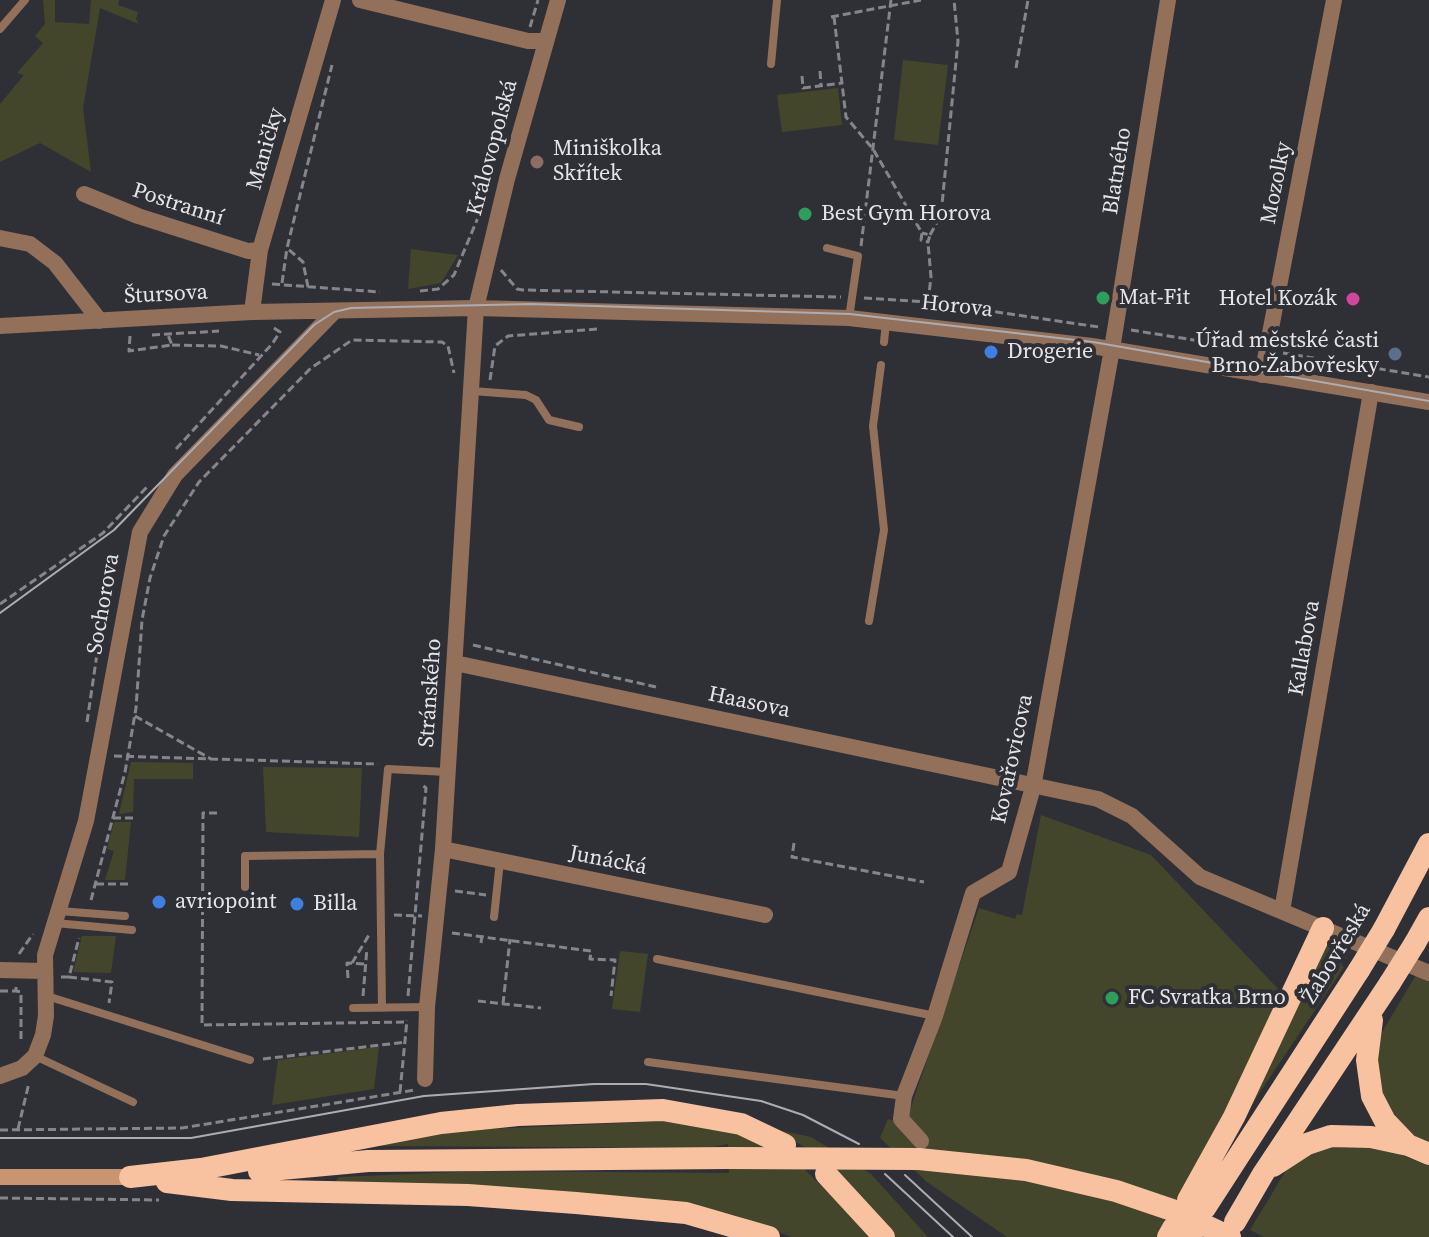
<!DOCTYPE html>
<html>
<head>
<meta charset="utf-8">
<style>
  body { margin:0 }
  canvas { display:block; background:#2f2f36 }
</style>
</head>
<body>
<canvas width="1429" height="1237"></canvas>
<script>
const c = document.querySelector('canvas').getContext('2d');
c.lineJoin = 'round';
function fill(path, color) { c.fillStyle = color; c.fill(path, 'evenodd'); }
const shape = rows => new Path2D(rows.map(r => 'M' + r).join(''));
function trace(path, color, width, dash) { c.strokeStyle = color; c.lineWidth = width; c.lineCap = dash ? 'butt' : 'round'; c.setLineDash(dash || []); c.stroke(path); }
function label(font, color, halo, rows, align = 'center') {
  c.font = font + ' "Source Serif 4",serif'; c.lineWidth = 8; c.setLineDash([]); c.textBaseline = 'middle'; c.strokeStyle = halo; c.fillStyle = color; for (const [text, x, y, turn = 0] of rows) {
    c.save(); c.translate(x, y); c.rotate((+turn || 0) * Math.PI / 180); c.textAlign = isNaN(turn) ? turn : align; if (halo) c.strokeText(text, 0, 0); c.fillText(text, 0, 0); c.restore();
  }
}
fill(shape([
  [43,0,55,0,55,22,89,24,91,0,119,0,118,5,138,12,136,19,139,24,100,8,83,108,91,172,40,143,0,162,0,104,24,75,17,73,43,43,35,36,45,24],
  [903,60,948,65,938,145,894,140],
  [838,88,842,125,782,132,777,95],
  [411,249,425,251,458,255,441,283,408,289],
  [131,762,193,763,193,779,134,779,133,812,119,814],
  [263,767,362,768,359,837,266,832],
  [1041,815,1151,855,1282,993,1224,1116,1157,1237,1007,1237,927,1182,880,1138,888,1119,901,1123,909,1113,979,908,1015,919,1017,914,1022,915],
  [114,822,131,822,125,880,105,880,114,851,107,849],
  [82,936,116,936,111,973,73,972],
  [1333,940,1352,949,1341,965,1344,967,1238,1125,1327,942],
  [620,951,648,954,640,1012,612,1009],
  [1416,975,1429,981,1429,1145,1415,1138,1386,1106,1376,1077,1381,1034],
  [379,1047,374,1089,272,1105,278,1060],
  [666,1121,743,1135,799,1164,873,1237,791,1237,735,1215,697,1207,335,1182,339,1177,482,1171,729,1173,728,1144,706,1148,380,1146,383,1143,466,1130],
  [773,1129,811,1137,871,1174,928,1237,895,1237,865,1202,808,1149],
  [1344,1142,1394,1152,1429,1166,1429,1237,1264,1237,1250,1230,1288,1167,1299,1157]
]), '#43462b');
trace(shape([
  [831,17,921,0],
  [834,17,846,117,873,149,922,233,921,240,928,242,930,235,922,233],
  [530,27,538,0],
  [1016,68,1028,0],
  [820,71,821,86],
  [802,76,803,88,842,83],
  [930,235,941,215,958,41,954,0],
  [861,246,891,0],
  [501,270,517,289,523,290,841,297],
  [282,283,287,248],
  [272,284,380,292],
  [308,287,303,262,287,248,332,65],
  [420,291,438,289,454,275,482,208],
  [864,298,928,302,1099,327],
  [928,302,931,277,928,243],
  [1131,330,1250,349],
  [152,335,219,331],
  [130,336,129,351,172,345,168,335],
  [172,345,221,346,259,355],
  [1283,353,1429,377],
  [490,380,495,346,508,336,597,329],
  [176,449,272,344,280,332,274,328],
  [0,604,103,533,147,487],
  [473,645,656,687],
  [135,716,211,759],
  [87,722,110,566,119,561],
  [114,756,378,764],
  [217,813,203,813,202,1025,407,1022],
  [113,818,133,818],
  [794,843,792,857,924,882],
  [96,884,129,884],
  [455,891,486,895],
  [91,900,125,772,136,708,142,620,150,578,164,536,199,482,311,368,352,340,442,342,448,346,454,373],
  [394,915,422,916],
  [452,933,591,951,590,959,615,960,611,996],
  [481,943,482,934],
  [19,954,33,934],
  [352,963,369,935],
  [61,977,69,977,79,938],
  [69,977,112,982,109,1003],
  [348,978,347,963,366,964],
  [16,987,16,991,21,992,21,1043],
  [0,991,16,991],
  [363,996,367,948],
  [408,996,426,788,421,784],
  [478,1001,541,1008],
  [503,1004,510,939],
  [263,1059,406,1042],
  [400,1092,407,1020],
  [18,1129,29,1083],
  [0,1130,182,1128,415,1090],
  [0,1198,159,1200]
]), '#85858b', 3, [8, 4]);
trace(shape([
  [0,29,25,0],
  [771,64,777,0],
  [827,248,858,256,849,318],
  [884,342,886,322],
  [472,391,526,395,536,400,549,420,579,427],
  [869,621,884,530,873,426,881,365],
  [380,854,388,769,447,772],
  [245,887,245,856,380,854,382,1008],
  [59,911,125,916],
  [494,917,500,861],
  [55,923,132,930],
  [657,959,935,1016],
  [47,996,250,1060],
  [353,1008,427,1007],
  [35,1056,133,1102],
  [648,1062,904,1096]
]), '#93705a', 8);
trace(shape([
  [360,0,528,41,546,41],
  [84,194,138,216,248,251,260,250],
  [0,238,30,244,55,263,100,321],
  [252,312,260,250,333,0],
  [0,326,252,312,476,308,443,849,427,1007,425,1079],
  [1262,375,1334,0],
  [455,663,1098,799,1132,816,1200,877,1429,973],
  [443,849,765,915],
  [1282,911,1371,392],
  [0,970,44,971],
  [0,1076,22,1068,35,1056,43,1035,46,1016,45,955,86,821,140,532,175,475,334,312],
  [921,1141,901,1119,904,1096,935,1016,973,893,1009,872,1033,787,1112,349,1168,0]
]), '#93705a', 16);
trace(shape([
  [558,0,507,179,476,308,849,318,1092,346,1429,402]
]), '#93705a', 16);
trace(shape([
  [0,1177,130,1177]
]), '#cb9470', 16);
trace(shape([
  [1384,929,1429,844],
  [1415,943,1429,918],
  [1372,1020,1367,1060,1372,1096,1385,1121,1407,1144],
  [1273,1166,1307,1144,1331,1136,1371,1137,1408,1145,1429,1154],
  [259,1171,368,1161,729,1158],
  [826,1174,884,1237],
  [130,1177,201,1169,441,1123,518,1115,663,1110,741,1124,785,1145],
  [167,1182,232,1190,468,1195,576,1203,686,1213,769,1237],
  [1188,1200,1234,1117,1323,928],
  [1205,1208,1359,970],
  [1235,1222,1263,1174,1390,983],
  [1168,1237,1173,1228],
  [1190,1237,1192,1234]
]), '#f8c2a1', 22);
trace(shape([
  [0,613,114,530,314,325,334,312,351,308,531,304,850,314,1093,342,1429,401],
  [0,1138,191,1138,424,1096,594,1084,646,1084,761,1101,803,1115,859,1144],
  [885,1174,953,1237],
  [905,1175,972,1237]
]), '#acacb2', 2);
trace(shape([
  [1359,970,1384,929],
  [1390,983,1415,943],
  [729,1158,919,1159,1026,1170,1116,1191,1172,1210,1230,1237]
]), '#f8c2a1', 22);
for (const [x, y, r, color] of [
  [537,162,8,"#8d6e63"],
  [805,214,8,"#2e9e5b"],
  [1103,298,8,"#2e9e5b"],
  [1353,299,8,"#d1479c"],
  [991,352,8,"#3f7fe0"],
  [1395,354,8,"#5c6f8a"],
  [159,902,8,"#3f7fe0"],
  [297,904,8,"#3f7fe0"],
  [1112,998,8,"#2e9e5b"]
]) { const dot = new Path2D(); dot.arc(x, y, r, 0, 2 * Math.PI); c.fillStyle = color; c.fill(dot); trace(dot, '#2f2f36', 3); }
label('22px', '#e4e4e9', '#2f2f36', [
  ["Královopolská",493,148,-75],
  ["Maničky",266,149,-74],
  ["Blatného",1118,171,-81],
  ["Mozolky",1277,183,-79],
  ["Postranní",178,205,18],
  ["Štursova",166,295,-3],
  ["Horova",957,307,6],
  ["Sochorova",104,604,-80],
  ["Kallabova",1305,648,-80],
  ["Stránského",431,693,-86],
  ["Haasova",749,703,12],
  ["Kovařovicova",1013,759,-78],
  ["Junácká",608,861,11],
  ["Žabovřeská",1337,954,-59]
]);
label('22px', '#e4e4e9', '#2f2f36', [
  ["Miniškolka",553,149],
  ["Skřítek",553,174],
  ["Best Gym Horova",821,214],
  ["Mat-Fit",1119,298],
  ["Hotel Kozák",1337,299,"right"],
  ["Úřad městské časti",1379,341,"right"],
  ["Brno-Žabovřesky",1379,366,"right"],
  ["Drogerie",1007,352],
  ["avriopoint",175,902],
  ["Billa",313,904],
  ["FC Svratka Brno",1128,998]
], 'left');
</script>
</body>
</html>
